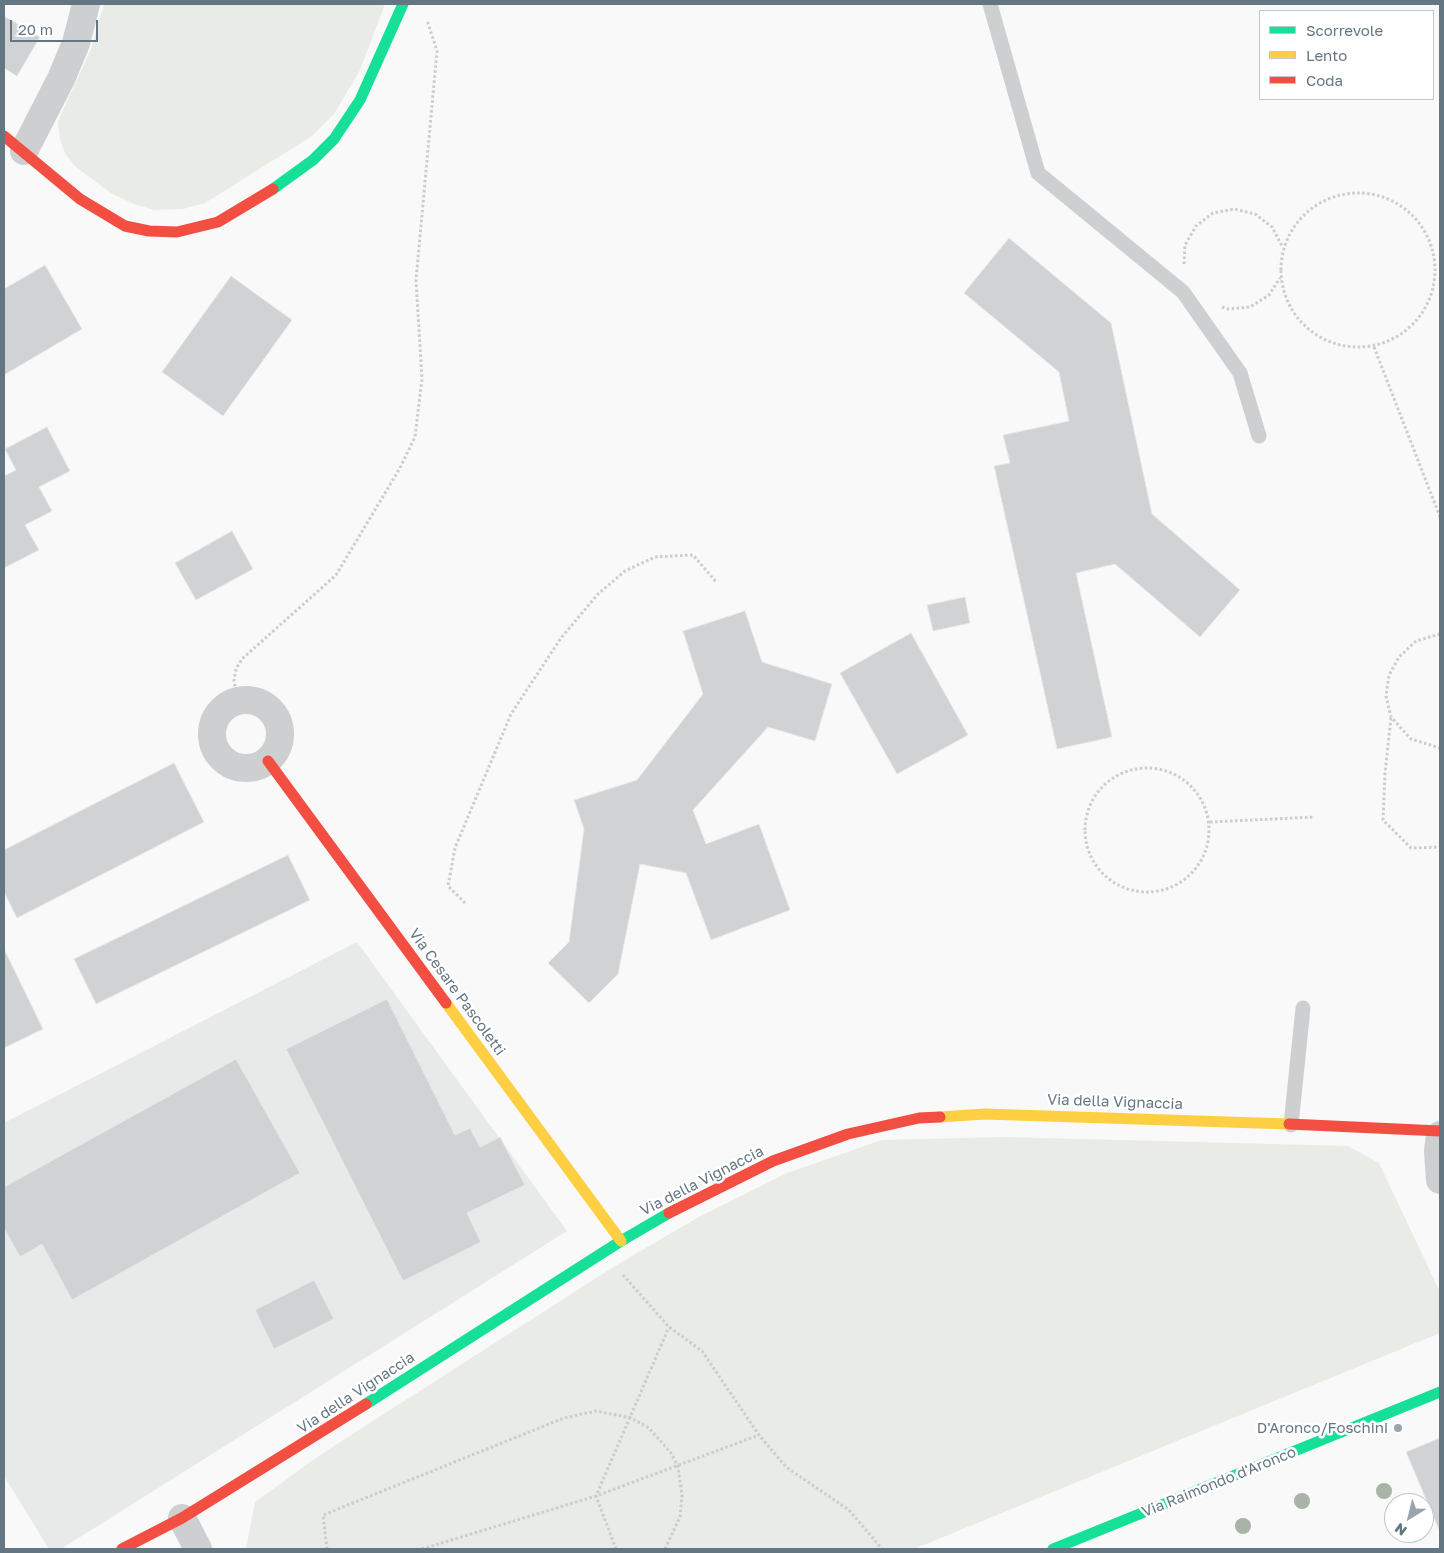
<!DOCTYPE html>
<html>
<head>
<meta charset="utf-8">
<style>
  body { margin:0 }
  #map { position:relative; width:1444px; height:1553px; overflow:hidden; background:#f9f9f9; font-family:"Golos Text",sans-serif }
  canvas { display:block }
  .frame { position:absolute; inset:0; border:5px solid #657683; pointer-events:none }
  .legend { position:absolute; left:1259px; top:10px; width:175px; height:90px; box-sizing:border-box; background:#fff; border:1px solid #c1c8cd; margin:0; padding:6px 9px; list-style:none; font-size:15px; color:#657683 }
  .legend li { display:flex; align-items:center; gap:10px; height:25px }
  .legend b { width:25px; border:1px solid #c1c8cd }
  .north { position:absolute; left:1384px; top:1493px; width:50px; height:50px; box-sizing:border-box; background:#fff; border:1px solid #c1c8cd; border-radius:50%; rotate:216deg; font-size:14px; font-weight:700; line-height:20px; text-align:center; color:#657683 }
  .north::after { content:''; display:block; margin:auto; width:18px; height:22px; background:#99a4ac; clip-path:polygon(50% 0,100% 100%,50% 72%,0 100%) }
  .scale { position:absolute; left:10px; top:20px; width:88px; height:22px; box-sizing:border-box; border:2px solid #657683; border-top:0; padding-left:6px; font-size:15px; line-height:18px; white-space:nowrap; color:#657683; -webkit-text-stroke:4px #fff; paint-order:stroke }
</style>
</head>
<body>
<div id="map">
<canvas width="1444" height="1553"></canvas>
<div class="frame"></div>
<ul class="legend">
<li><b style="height:6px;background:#16e098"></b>Scorrevole</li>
<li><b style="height:6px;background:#ffcf43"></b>Lento</li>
<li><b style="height:6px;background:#f24e42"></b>Coda</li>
</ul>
<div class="north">N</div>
<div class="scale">20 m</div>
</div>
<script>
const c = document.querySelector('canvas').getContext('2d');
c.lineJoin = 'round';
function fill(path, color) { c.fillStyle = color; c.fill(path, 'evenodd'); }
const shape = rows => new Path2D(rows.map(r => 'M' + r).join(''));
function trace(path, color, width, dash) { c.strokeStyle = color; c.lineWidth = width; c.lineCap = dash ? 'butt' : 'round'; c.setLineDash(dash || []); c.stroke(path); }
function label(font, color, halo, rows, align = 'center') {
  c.font = font + ' "Golos Text",sans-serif'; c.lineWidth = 5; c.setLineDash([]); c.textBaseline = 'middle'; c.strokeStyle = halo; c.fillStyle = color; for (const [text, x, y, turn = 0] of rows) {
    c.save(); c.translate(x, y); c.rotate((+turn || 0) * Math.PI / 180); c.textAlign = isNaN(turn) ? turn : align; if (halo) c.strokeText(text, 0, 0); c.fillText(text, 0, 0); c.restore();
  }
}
fill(shape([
  [357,942,567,1231,61,1549,49,1549,4,1476,4,1123]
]), '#e8e9e9');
fill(shape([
  [104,4,385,4,360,70,334,114,312,136,205,203,183,209,155,210,134,204,111,193,76,167,66,155,60,140,58,121,91,49],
  [1004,1137,1348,1146,1379,1163,1440,1292,1440,1333,914,1549,246,1549,255,1502,323,1453,615,1266,697,1218,787,1173,882,1140]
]), '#e8ebe6');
const building = shape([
  [4,16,40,37,17,76,4,68,4,16],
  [1009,238,1111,323,1152,514,1240,590,1200,637,1115,564,1076,573,1112,737,1057,749,994,466,1010,463,1003,435,1069,421,1059,372,964,293,1009,238],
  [45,265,82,329,4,375,4,289,45,265],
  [231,276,292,320,223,416,162,372,231,276],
  [47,427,70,471,39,487,52,511,25,525,39,550,4,568,4,476,16,470,5,449,47,427],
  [232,531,253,569,196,600,175,563,232,531],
  [965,597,970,623,933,631,927,605,965,597],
  [745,611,762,662,832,684,815,741,768,727,693,810,706,844,759,824,790,910,711,940,686,873,640,864,618,974,589,1003,548,963,569,942,584,829,574,800,637,780,703,694,683,631,745,611],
  [911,633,968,735,897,774,840,673,911,633],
  [174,763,204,822,17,918,4,892,4,850,174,763],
  [288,855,310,900,96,1004,74,959,288,855],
  [5,951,43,1029,4,1048,4,952,5,951],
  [387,999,455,1135,470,1128,480,1147,500,1137,525,1185,467,1213,481,1242,403,1281,286,1049,387,999],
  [236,1059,300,1173,72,1300,42,1244,20,1257,4,1228,4,1187,236,1059],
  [314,1280,334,1319,274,1349,255,1310,314,1280],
  [1440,1438,1440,1532,1406,1452,1440,1438]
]);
fill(building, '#d0d2d3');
trace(building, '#e8e8e8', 1);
trace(shape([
  '1281 270a77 77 0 1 1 154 0a77 77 0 1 1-154 0Z',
  [1184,264,1185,245,1196,226,1213,213,1234,209,1255,214,1272,227,1282,246],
  [1222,307,1228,309,1250,307,1269,295,1280,278],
  [1374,347,1440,517],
  [1440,634,1416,641,1399,657,1389,675,1386,696,1391,717,1411,739,1440,748],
  [238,701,234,681,236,669,242,659,336,575,400,468,415,437,422,379,416,280,437,51,427,20],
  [1391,718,1385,773,1383,820,1411,848,1440,847],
  '1085 830a62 62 0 1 1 124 0a62 62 0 1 1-124 0Z',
  [1210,822,1315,817],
  [465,903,448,886,455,848,511,714,561,638,598,594,625,571,655,557,693,555,717,583],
  [623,1275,669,1327,702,1351,759,1435,786,1467,849,1510,882,1549],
  [327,1549,323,1515,564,1418,596,1411,631,1418,649,1428,671,1453,678,1467,682,1495,680,1517,665,1549],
  [422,1549,596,1496,759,1435],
  [616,1549,596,1496,669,1327]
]), '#cbcccd', 3, [2.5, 2.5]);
trace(shape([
  [990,4,1038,173,1183,292,1240,373,1259,436],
  [1291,1125,1303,1008]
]), '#cecfd0', 15);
trace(shape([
  [24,151,61,79,76,43,86,4],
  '212 734a34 34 0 1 1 68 0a34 34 0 1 1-68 0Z',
  [1440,1135,1438,1151,1440,1180],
  [182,1518,198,1549]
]), '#cecfd0', 28);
trace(shape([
  [273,189,313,160,334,139,360,100,403,4],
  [366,1404,621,1241,669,1213],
  [1053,1549,1440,1392]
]), '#16e098', 11);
trace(shape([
  [446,1003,621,1241],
  [940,1117,985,1114,1289,1124]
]), '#ffcf43', 11);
trace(shape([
  [4,136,80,199,125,226,149,231,177,232,218,222,273,189],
  [268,761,446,1003],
  [1289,1124,1440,1131],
  [669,1213,773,1161,848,1134,919,1118,940,1117],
  [122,1549,182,1518,366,1404]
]), '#f24e42', 11);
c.fillStyle = '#a9b3a7';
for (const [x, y] of [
  [1384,1491],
  [1302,1501],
  [1243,1526]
]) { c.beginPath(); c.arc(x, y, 8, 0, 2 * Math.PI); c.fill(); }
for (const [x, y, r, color] of [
  [1398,1428,5,"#99a4ac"]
]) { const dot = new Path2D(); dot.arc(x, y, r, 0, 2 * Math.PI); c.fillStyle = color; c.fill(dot); trace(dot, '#fff', 2); }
label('15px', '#657683', '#fff', [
  ["Via Cesare Pascoletti",457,992,54],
  ["Via della Vignaccia",1115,1102,2],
  ["Via della Vignaccia",702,1181,-27],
  ["Via della Vignaccia",356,1393,-33],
  ["Via Raimondo d'Aronco",1219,1482,-22]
]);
label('15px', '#657683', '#fff', [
  ["D'Aronco/Foschini",1388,1428]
], 'right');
</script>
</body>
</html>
